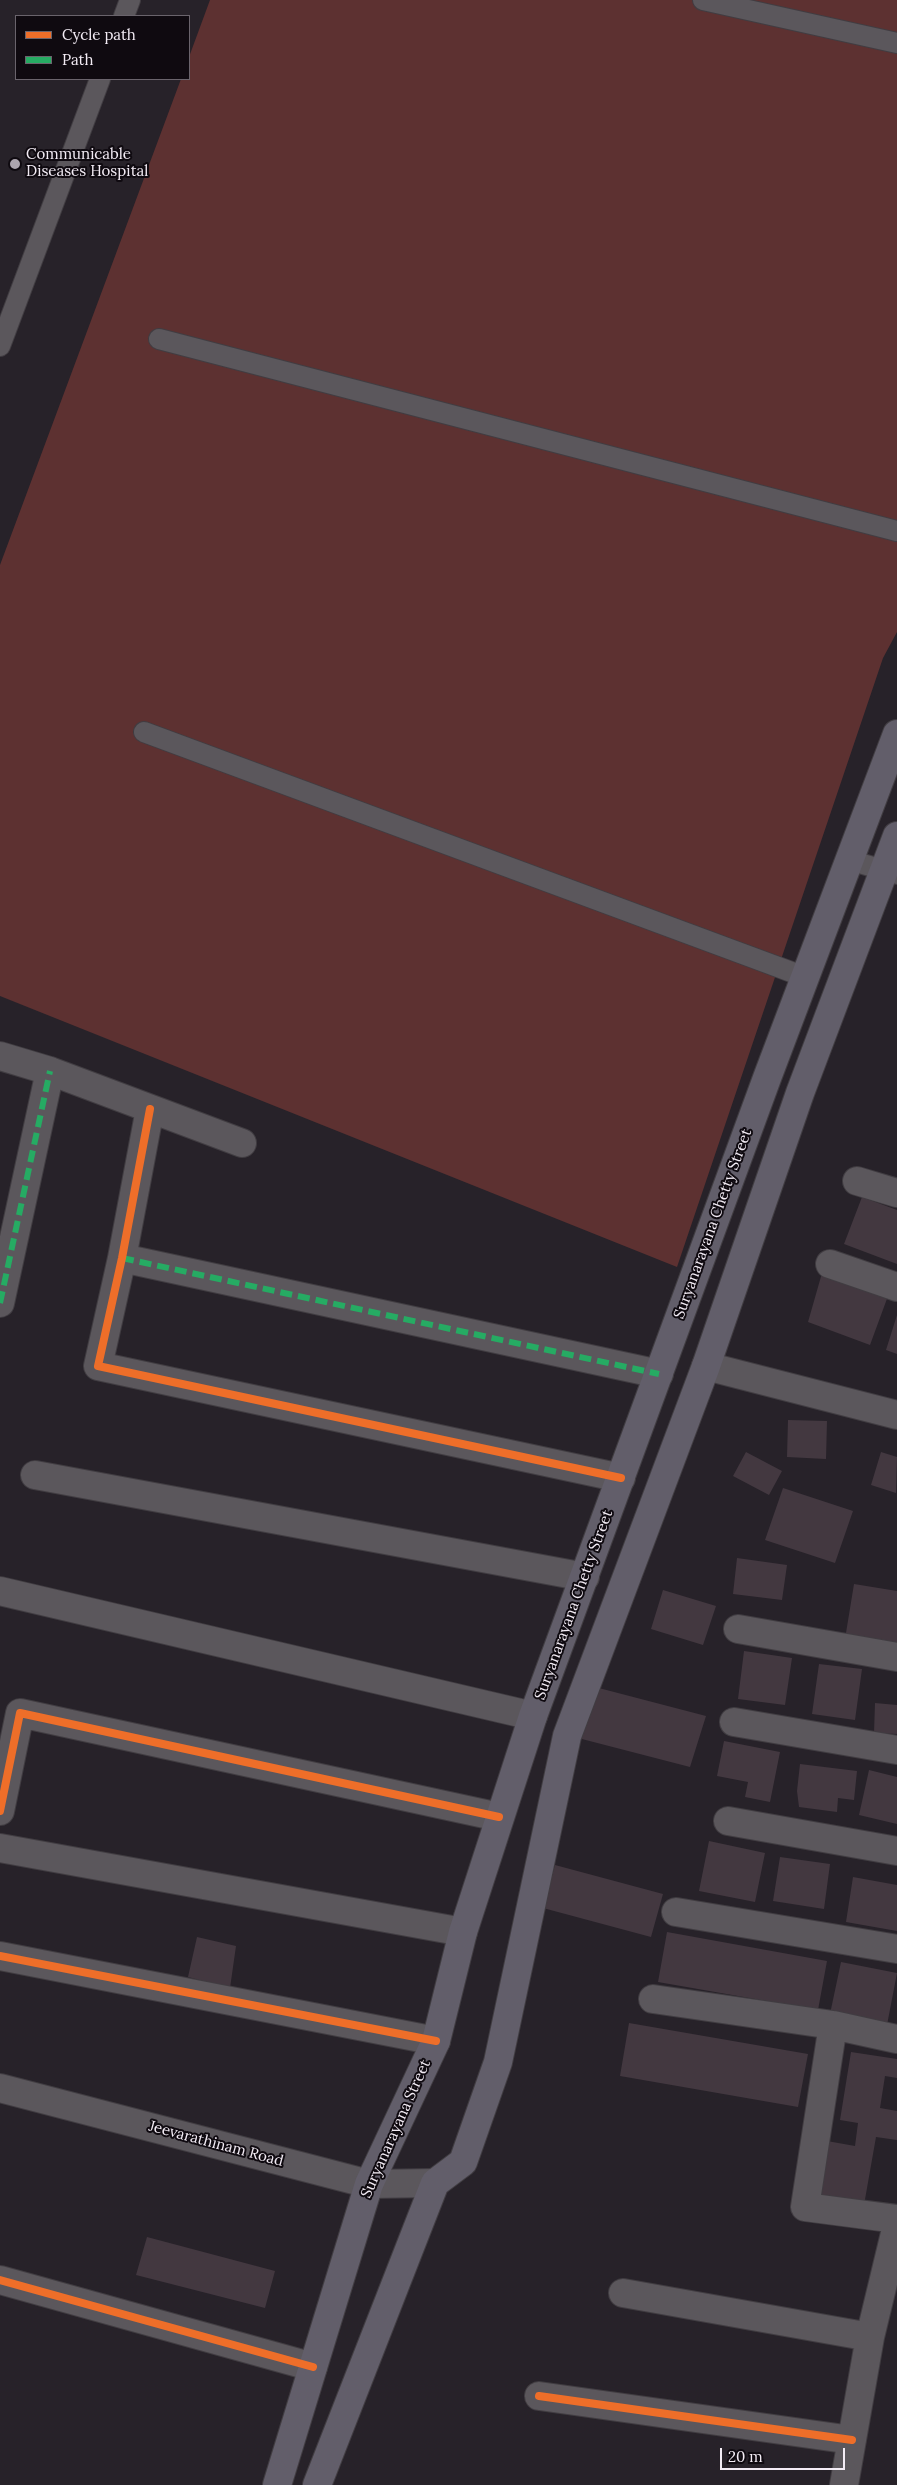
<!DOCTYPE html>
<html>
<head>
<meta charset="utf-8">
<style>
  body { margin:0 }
  #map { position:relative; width:897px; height:2485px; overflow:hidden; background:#272229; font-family:Lora,serif }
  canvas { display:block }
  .legend { position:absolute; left:15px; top:15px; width:175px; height:65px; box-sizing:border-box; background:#0f0a10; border:1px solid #6a646c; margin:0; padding:6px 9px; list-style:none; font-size:15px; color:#f3ecf5 }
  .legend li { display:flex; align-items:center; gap:10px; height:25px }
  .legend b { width:25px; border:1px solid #6a646c }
  .scale { position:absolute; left:720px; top:2448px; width:125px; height:22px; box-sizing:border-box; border:2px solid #f3ecf5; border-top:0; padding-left:6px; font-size:15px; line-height:18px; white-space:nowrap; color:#f3ecf5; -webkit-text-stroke:4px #0f0a10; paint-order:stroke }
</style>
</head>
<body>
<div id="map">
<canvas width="897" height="2485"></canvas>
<ul class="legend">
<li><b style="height:6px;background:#ee6e29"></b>Cycle path</li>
<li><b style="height:6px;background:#26ab63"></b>Path</li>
</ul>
<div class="scale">20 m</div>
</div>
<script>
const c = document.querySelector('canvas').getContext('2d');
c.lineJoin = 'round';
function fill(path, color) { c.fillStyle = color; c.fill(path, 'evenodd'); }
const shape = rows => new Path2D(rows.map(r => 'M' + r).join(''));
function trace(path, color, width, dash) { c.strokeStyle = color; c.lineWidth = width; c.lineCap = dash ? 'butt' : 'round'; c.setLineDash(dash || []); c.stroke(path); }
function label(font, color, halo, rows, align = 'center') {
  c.font = font + ' Lora,serif'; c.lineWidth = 4; c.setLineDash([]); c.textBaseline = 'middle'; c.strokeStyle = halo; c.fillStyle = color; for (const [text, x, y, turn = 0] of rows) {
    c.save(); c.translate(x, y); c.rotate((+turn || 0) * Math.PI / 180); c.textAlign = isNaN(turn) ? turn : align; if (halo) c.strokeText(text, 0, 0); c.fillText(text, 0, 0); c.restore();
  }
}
fill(shape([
  [210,0,897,0,897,632,883,658,677,1267,0,996,0,565,181,79,189,79,189,57]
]), '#5d3131');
fill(shape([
  [862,1197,897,1210,897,1264,844,1244],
  [822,1273,888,1296,870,1345,808,1322],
  [897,1315,897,1354,886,1350],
  [788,1420,827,1421,826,1459,787,1457],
  [746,1452,782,1471,769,1495,733,1476],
  [881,1452,897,1457,896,1493,871,1485],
  [783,1488,853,1511,835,1563,765,1540],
  [737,1558,787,1565,782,1600,733,1594],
  [854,1584,897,1591,897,1647,845,1639],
  [663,1590,716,1606,703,1645,651,1629],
  [744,1651,792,1658,785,1705,738,1699],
  [819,1664,862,1669,855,1720,812,1714],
  [595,1687,706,1716,690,1767,578,1738],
  [875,1703,897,1705,897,1734,874,1733],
  [724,1741,780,1752,770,1802,745,1797,748,1782,717,1776],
  [800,1764,857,1771,854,1800,838,1798,837,1812,799,1807,797,1791],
  [869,1770,897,1777,897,1824,859,1815],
  [709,1841,765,1853,755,1902,699,1891],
  [780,1857,830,1864,824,1909,773,1901],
  [555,1865,663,1894,651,1937,543,1908],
  [853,1877,897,1885,897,1931,846,1922],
  [667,1932,827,1961,818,2010,658,1982],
  [197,1937,236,1946,230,1988,188,1977],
  [841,1962,897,1973,887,2025,830,2014],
  [629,2023,808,2054,798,2107,620,2076],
  [851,2052,897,2059,897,2078,885,2076,880,2108,897,2111,897,2140,876,2137,864,2205,818,2198,827,2141,855,2146,858,2123,840,2120],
  [147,2237,275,2271,265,2308,136,2275]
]), '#433840');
const lane = shape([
  [703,0,897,43],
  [124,16,130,0],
  [159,339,897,531],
  [0,346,100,79],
  [144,732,805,977],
  [849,860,897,874]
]);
const street = shape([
  [0,1056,50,1071,242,1143],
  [150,1109,122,1258,98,1366,621,1478],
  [857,1181,897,1193],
  [122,1258,659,1374],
  [830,1264,897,1287],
  [0,1303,50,1071],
  [706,1366,897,1415],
  [35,1475,585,1577],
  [0,1591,533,1716],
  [738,1629,897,1657],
  [734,1722,897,1750],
  [0,1811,20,1713,499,1817],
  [728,1821,897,1851],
  [0,1848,463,1932],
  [676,1912,897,1949],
  [0,1956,436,2041],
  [653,1999,833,2025,897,2039],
  [833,2025,805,2207,897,2219],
  [0,2280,313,2367],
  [623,2293,870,2337],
  [539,2396,852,2440],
  [844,2485,870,2337,897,2225]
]);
const secondary = shape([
  [0,2088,369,2184,435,2183]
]);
const primary = shape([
  [277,2485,369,2184,436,2041,463,1932,533,1716,767,1078,897,734],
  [317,2485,435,2183,463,2162,498,2062,567,1736,706,1366,800,1093,897,836]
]);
trace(lane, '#413d42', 22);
trace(street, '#413d42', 30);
trace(secondary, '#413d42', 30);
trace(primary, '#413d42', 30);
trace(lane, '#5b575c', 20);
trace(street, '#5b575c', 28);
trace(secondary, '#5b575c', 28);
trace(primary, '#625e6a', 28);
trace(shape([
  [122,1258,659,1374],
  [0,1303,50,1071]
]), '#26ab63', 6, [12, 6]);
trace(shape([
  [150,1109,122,1258,98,1366,621,1478],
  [0,1811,20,1713,499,1817],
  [0,1956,436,2041],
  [0,2280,313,2367],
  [539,2396,852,2440]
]), '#ee6e29', 8);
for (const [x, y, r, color] of [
  [15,164,6,"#aca5ae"]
]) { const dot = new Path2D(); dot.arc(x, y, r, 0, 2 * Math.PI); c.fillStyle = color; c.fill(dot); trace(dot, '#0f0a10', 2); }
label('15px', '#f3ecf5', '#0f0a10', [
  ["Communicable",26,155],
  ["Diseases Hospital",26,172]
], 'left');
label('15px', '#f3ecf5', '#0f0a10', [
  ["Suryanarayana Chetty Street",713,1224,-70],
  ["Suryanarayana Chetty Street",574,1605,-70],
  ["Suryanarayana Street",396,2129,-66],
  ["Jeevarathinam Road",216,2144,15]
]);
</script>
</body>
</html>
